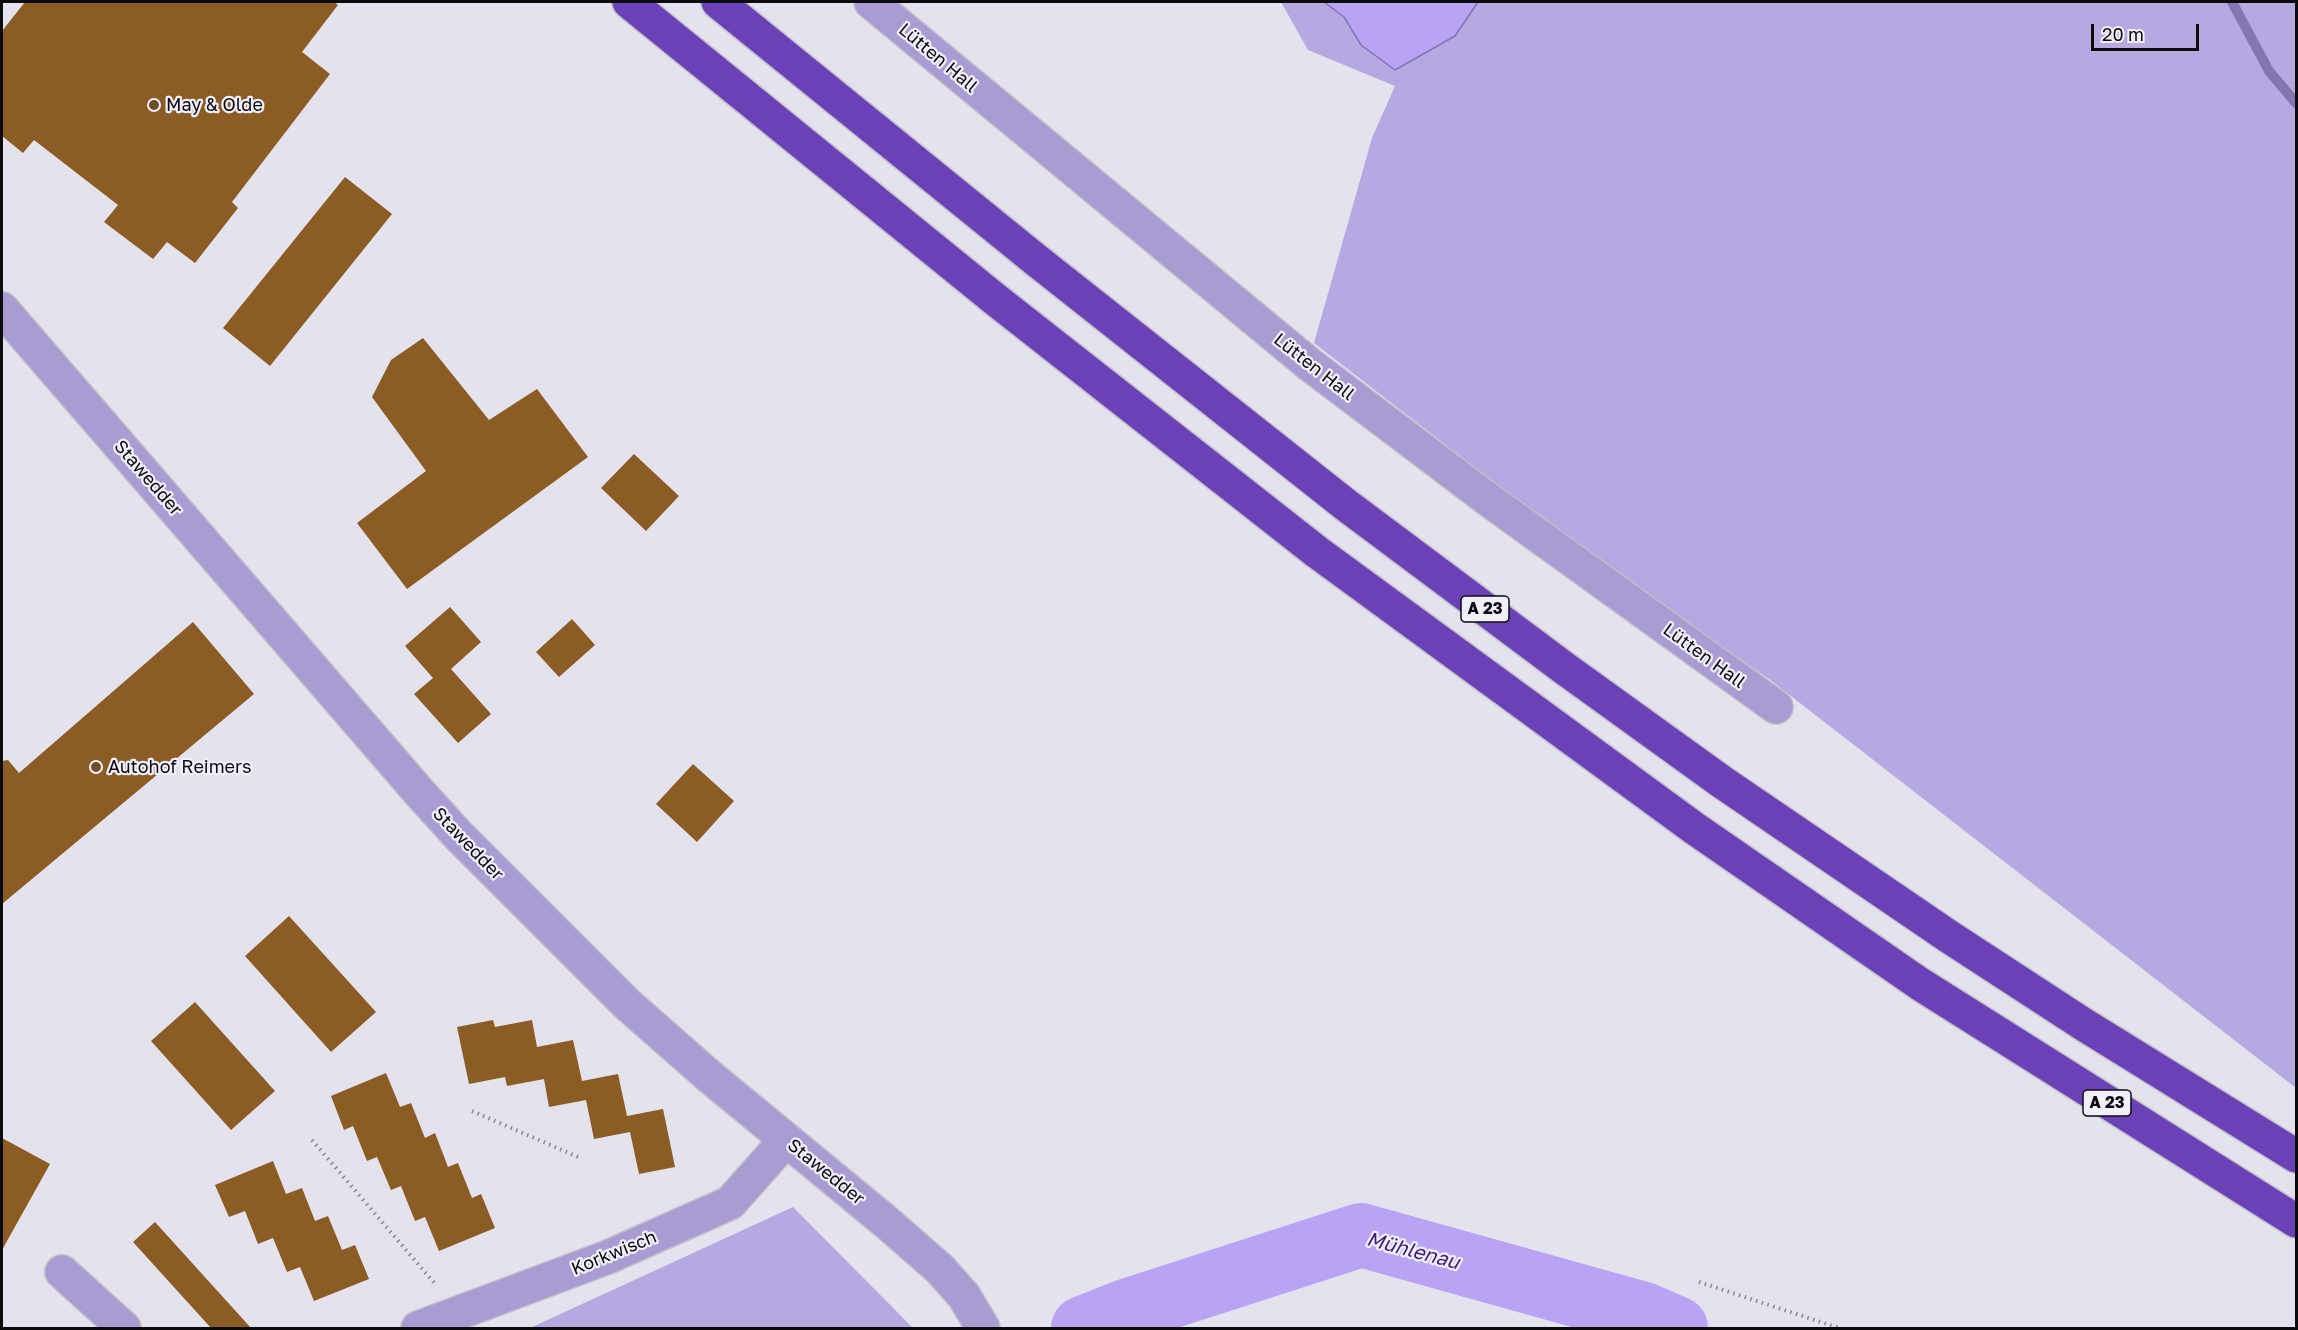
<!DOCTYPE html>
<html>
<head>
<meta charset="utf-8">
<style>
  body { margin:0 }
  #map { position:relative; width:2298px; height:1330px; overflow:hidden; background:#e4e2ed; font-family:"Golos Text",sans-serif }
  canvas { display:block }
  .frame { position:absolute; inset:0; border:3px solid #0c0c0f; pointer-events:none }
  .scale { position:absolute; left:2091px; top:24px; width:108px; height:27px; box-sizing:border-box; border:3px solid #0c0c0f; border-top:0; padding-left:8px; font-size:18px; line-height:21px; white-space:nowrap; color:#0c0c0f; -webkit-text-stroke:4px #f1effa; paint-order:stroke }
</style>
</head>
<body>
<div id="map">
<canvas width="2298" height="1330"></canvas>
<div class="frame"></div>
<div class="scale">20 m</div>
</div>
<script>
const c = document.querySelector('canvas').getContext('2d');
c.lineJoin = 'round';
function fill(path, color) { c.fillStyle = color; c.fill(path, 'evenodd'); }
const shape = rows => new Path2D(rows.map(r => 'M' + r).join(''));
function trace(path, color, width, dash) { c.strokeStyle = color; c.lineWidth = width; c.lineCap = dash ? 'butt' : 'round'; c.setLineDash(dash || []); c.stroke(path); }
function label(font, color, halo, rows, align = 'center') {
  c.font = font + ' "Golos Text",sans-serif'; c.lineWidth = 4.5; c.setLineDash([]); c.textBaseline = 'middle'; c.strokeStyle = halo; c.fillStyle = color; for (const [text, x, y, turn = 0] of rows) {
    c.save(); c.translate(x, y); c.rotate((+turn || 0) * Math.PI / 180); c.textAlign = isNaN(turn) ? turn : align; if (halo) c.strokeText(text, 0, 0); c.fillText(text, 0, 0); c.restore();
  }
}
fill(shape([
  [1281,2,2296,2,2296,1088,1769,679,1620,580,1314,343,1372,138,1395,86,1308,50],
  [793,1207,913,1328,530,1328]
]), '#b6a8e1');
const water = shape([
  [1324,2,1478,2,1455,36,1395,70,1361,45,1344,17,1324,2]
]);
fill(water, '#b8a3f5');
trace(water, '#8476b0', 1.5);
trace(shape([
  [2232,2,2269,71,2296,103]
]), '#8476b0', 10);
trace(shape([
  [1083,1328,1126,1311,1361,1235,1644,1314,1676,1328]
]), '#b8a3f5', 64);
fill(shape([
  [25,2,334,2,338,5,302,52,330,74,232,202,238,208,195,263,167,242,153,259,104,222,118,205,34,140,23,153,2,136,2,31],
  [345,177,392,214,270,366,223,328],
  [423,338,489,420,537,389,588,457,407,589,357,523,426,471,372,397,391,360],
  [634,454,679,496,646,531,601,488],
  [450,607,481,642,451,669,491,714,458,743,414,694,433,678,405,646],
  [572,619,595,645,559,677,536,652],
  [193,622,254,694,2,904,2,761,8,760,19,773],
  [693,764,734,801,697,842,656,804],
  [289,916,376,1012,331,1052,245,956],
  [195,1002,275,1091,231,1130,151,1041],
  [493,1020,495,1027,532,1020,537,1047,573,1040,582,1081,618,1074,627,1116,663,1109,675,1167,639,1174,630,1132,594,1139,586,1100,549,1107,544,1079,507,1086,505,1077,469,1084,457,1027],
  [386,1073,400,1107,411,1103,425,1138,435,1133,448,1167,458,1163,472,1198,481,1194,495,1228,439,1251,425,1217,415,1221,401,1186,391,1190,377,1157,367,1161,353,1126,344,1130,331,1096],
  [2,1138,50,1164,2,1250],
  [273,1161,286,1194,302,1188,315,1221,328,1216,342,1250,355,1245,369,1279,314,1301,300,1267,287,1272,273,1238,258,1244,245,1211,229,1217,215,1185],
  [155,1222,251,1328,211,1328,133,1242]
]), '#8b5c23');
const minor = shape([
  [871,2,1309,364,1489,500,1776,707],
  [2,309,419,792,458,835,627,1004,709,1076,885,1221,940,1269,964,1296,983,1328],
  [62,1272,124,1328],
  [418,1328,608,1257,730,1203,786,1140]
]);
const highway = shape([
  [629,2,996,300,1317,552,1694,828,1920,984,2296,1221],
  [718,2,1036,260,1346,505,1564,668,1722,782,1948,936,2083,1024,2296,1156]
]);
trace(minor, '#c1c0c9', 36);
trace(highway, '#c1c0c9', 36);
trace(shape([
  [472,1111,578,1157],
  [312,1140,436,1285],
  [1699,1282,1839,1328]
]), '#89878f', 4, [1.5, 4.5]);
trace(minor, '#aa9cd3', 33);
trace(highway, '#6b41b8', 33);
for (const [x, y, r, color] of [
  [154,105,6,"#704d26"],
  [96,767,6,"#704d26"]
]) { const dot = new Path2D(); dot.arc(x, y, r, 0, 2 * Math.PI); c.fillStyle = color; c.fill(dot); trace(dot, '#f1effa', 2); }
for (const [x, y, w] of [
  [1485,609,48],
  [2107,1103,48]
]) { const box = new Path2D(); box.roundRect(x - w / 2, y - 13, w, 26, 4.5); c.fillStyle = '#f1effa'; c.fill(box); trace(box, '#0c0c0f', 1.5); }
label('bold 16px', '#0c0c0f', null, [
  ["A 23",1485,609],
  ["A 23",2107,1103]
]);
label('18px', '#0c0c0f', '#f1effa', [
  ["Lütten Hall",938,58,40],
  ["Lütten Hall",1314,367,38],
  ["Stawedder",148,478,49],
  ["Lütten Hall",1704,656,36],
  ["Stawedder",468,844,46],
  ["Stawedder",826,1172,39],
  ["Korkwisch",614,1253,-22]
]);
label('18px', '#0c0c0f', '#f1effa', [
  ["May & Olde",166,105],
  ["Autohof Reimers",108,767]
], 'left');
label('italic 20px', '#411b79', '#f1effa', [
  ["Mühlenau",1413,1251,15]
]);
</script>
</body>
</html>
